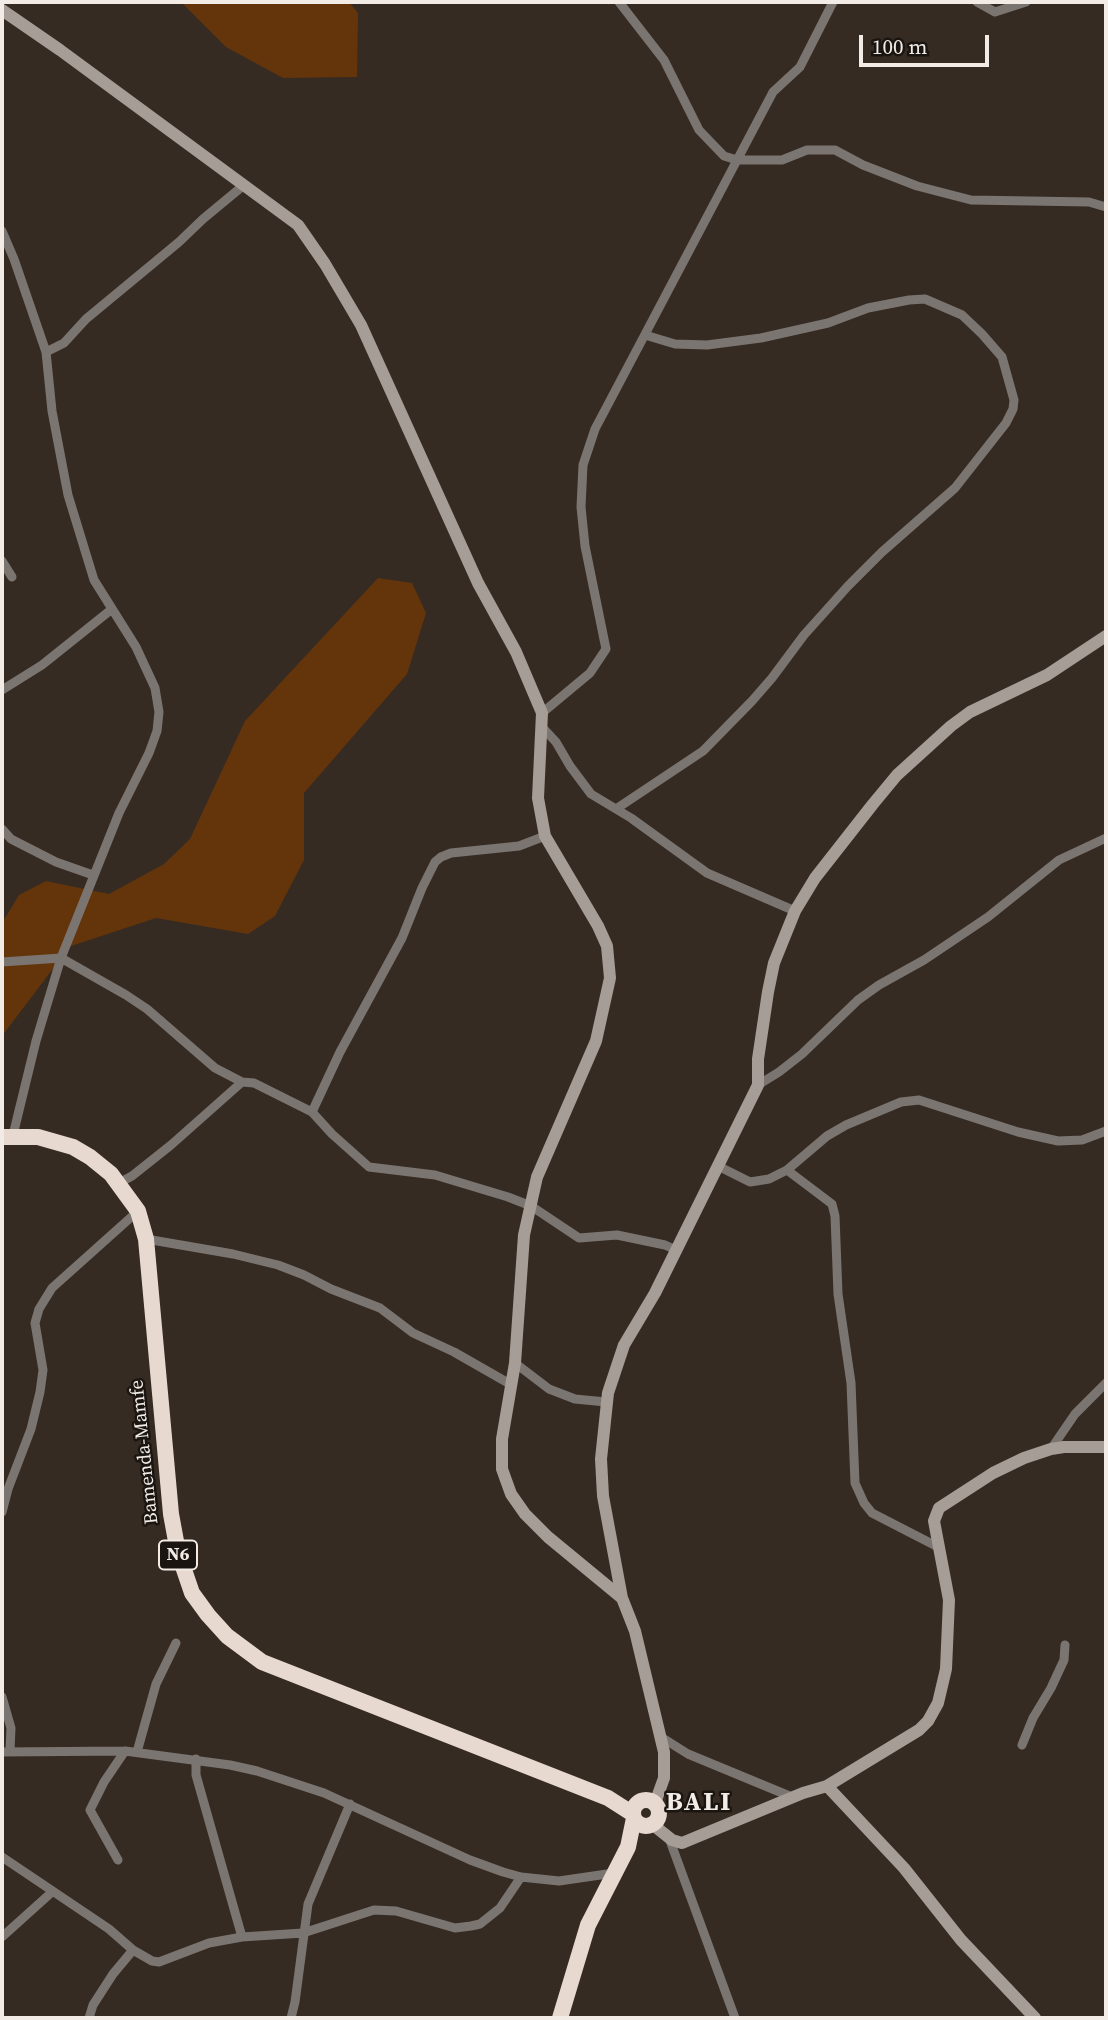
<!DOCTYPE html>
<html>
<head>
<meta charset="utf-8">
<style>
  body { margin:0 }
  #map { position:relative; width:1108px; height:2020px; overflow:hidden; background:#362b23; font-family:"Source Serif 4",serif }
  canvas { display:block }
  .frame { position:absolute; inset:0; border:4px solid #f2ebe6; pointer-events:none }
  .scale { position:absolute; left:859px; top:35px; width:130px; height:32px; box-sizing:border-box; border:4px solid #f2ebe6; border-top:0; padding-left:9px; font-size:21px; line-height:24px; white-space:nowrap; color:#f2ebe6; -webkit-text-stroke:5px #1a1511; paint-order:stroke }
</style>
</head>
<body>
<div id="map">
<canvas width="1108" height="2020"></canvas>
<div class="frame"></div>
<div class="scale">100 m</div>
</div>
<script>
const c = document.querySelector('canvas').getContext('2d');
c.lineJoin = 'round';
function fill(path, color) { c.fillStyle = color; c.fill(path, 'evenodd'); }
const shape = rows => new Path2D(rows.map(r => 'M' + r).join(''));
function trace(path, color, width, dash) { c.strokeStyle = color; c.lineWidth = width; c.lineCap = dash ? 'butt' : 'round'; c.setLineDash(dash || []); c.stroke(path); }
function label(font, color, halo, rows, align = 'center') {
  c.font = font + ' "Source Serif 4",serif'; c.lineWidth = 5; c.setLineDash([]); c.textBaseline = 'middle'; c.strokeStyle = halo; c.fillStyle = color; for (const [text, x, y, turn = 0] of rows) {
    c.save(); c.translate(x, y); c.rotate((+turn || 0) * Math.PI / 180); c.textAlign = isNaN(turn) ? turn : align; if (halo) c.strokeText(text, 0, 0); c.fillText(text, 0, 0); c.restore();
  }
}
fill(shape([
  [181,2,349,2,358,13,357,77,283,78,226,47],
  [378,578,412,583,426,613,407,674,304,793,304,860,275,916,248,934,156,918,65,948,61,958,2,1036,2,923,19,895,46,881,109,894,164,864,190,839,245,721]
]), '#64350b');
trace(shape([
  [619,2,664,60,699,130,724,156,737,160,782,160,807,150,835,150,863,165,917,186,971,200,1089,202,1106,207],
  [977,2,995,12,1026,2],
  [2,231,14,259,46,352,52,411,68,495,94,580,136,647,155,688,159,712,157,731,149,753,119,813,61,958,36,1041,13,1135],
  [46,352,64,343,86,319,179,242,203,219,244,185],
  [2,561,12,577],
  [2,690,42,665,112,609],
  [542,713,590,673,606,649,585,546,581,507,583,465,595,429,773,92,800,67,833,2],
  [542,727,556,742,570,766,591,794,631,818,707,873,795,911],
  [616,809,703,751,752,701,772,678,804,635,848,586,882,552,955,488,1006,423,1013,409,1014,400,1002,357,982,334,962,315,925,299,909,300,868,308,828,323,761,338,707,345,675,344,645,335],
  [2,829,11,839,56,862,93,875],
  [2,962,61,958,126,995,147,1009,215,1068,242,1082],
  [758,1085,779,1072,802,1054,858,1000,879,985,924,960,988,917,1059,860,1106,838],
  [312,1112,340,1052,402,938,422,888,435,862,441,857,451,853,519,846,545,836],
  [718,1166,750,1182,769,1179,787,1170,827,1136,846,1125,901,1102,919,1100,1018,1132,1058,1141,1082,1140,1106,1131],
  [787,1170,832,1204,835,1216,838,1294,851,1383,855,1483,864,1503,872,1513,940,1548],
  [119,1183,132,1176,171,1145,242,1082,254,1083,312,1112,332,1134,369,1167,435,1175,508,1197,531,1206,579,1238,617,1235,665,1245,676,1250],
  [146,1239,233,1254,278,1265,304,1275,331,1289,380,1308,413,1333,454,1352,510,1384],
  [515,1363,549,1389,575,1399,606,1402],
  [1051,1449,1075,1414,1106,1383],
  [2,1512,8,1489,31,1429,40,1392,43,1370,35,1323,39,1309,52,1288,138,1211],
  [2,1697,11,1728,10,1750],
  [661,1737,688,1754,792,1797],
  [1022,1745,1033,1718,1051,1688,1064,1660,1065,1645],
  [2,1752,125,1751,230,1765,257,1771,324,1793,470,1860,503,1872,521,1877,559,1881,614,1873],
  [137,1752,156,1684,176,1643],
  [196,1759,196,1775,242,1937],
  [669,1838,735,2018],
  [2,1857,109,1929,133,1950,152,1961,159,1962,209,1943,242,1937,303,1933,374,1910,396,1911,455,1928,471,1926,480,1924,500,1908,521,1877],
  [118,1860,90,1810,104,1782,125,1751],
  [2,1937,52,1892],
  [89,2018,93,2005,113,1974,133,1950],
  [291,2018,295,2002,308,1904,350,1804]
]), '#7b7571', 9);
trace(shape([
  [2,10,60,50,298,225,325,264,361,325,478,583,516,652,542,713,538,798,545,836,598,926,607,946,610,978,596,1041,537,1177,524,1235,515,1363,502,1439,502,1469,511,1494,525,1514,548,1537,622,1598,635,1631,664,1752,664,1778,655,1803],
  [622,1598,603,1496,601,1459,608,1393,624,1345,655,1293,758,1085,758,1059,768,992,774,963,795,911,815,878,873,804,897,775,951,726,970,712,1047,675,1106,636],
  [827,1786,904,1868,961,1940,1035,2018],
  [652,1824,672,1840,682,1843,803,1793,827,1786,919,1730,928,1721,938,1703,946,1669,949,1600,934,1521,939,1508,993,1473,1024,1458,1051,1449,1064,1447,1106,1447]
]), '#a79d97', 12);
trace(shape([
  [2,1137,38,1137,73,1147,90,1157,111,1174,138,1211,146,1239,171,1514,178,1552,192,1593,208,1615,227,1636,262,1662,608,1798,633,1814],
  '633 1813a13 13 0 1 1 26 0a13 13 0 1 1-26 0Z',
  [560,2018,588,1925,628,1847,634,1818]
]), '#e7d9cf', 16);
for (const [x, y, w] of [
  [178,1555,38]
]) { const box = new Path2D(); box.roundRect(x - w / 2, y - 14.5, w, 29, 5); c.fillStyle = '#1a1511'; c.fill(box); trace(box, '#f2ebe6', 2); }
label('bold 18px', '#f2ebe6', null, [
  ["N6",178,1555]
]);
label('19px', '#f2ebe6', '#1a1511', [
  ["Bamenda-Mamfe",145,1452,-96]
]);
c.letterSpacing = '2px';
label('bold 26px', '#f2ebe6', '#1a1511', [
  ["BALI",699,1803]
]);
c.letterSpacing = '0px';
</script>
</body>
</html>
